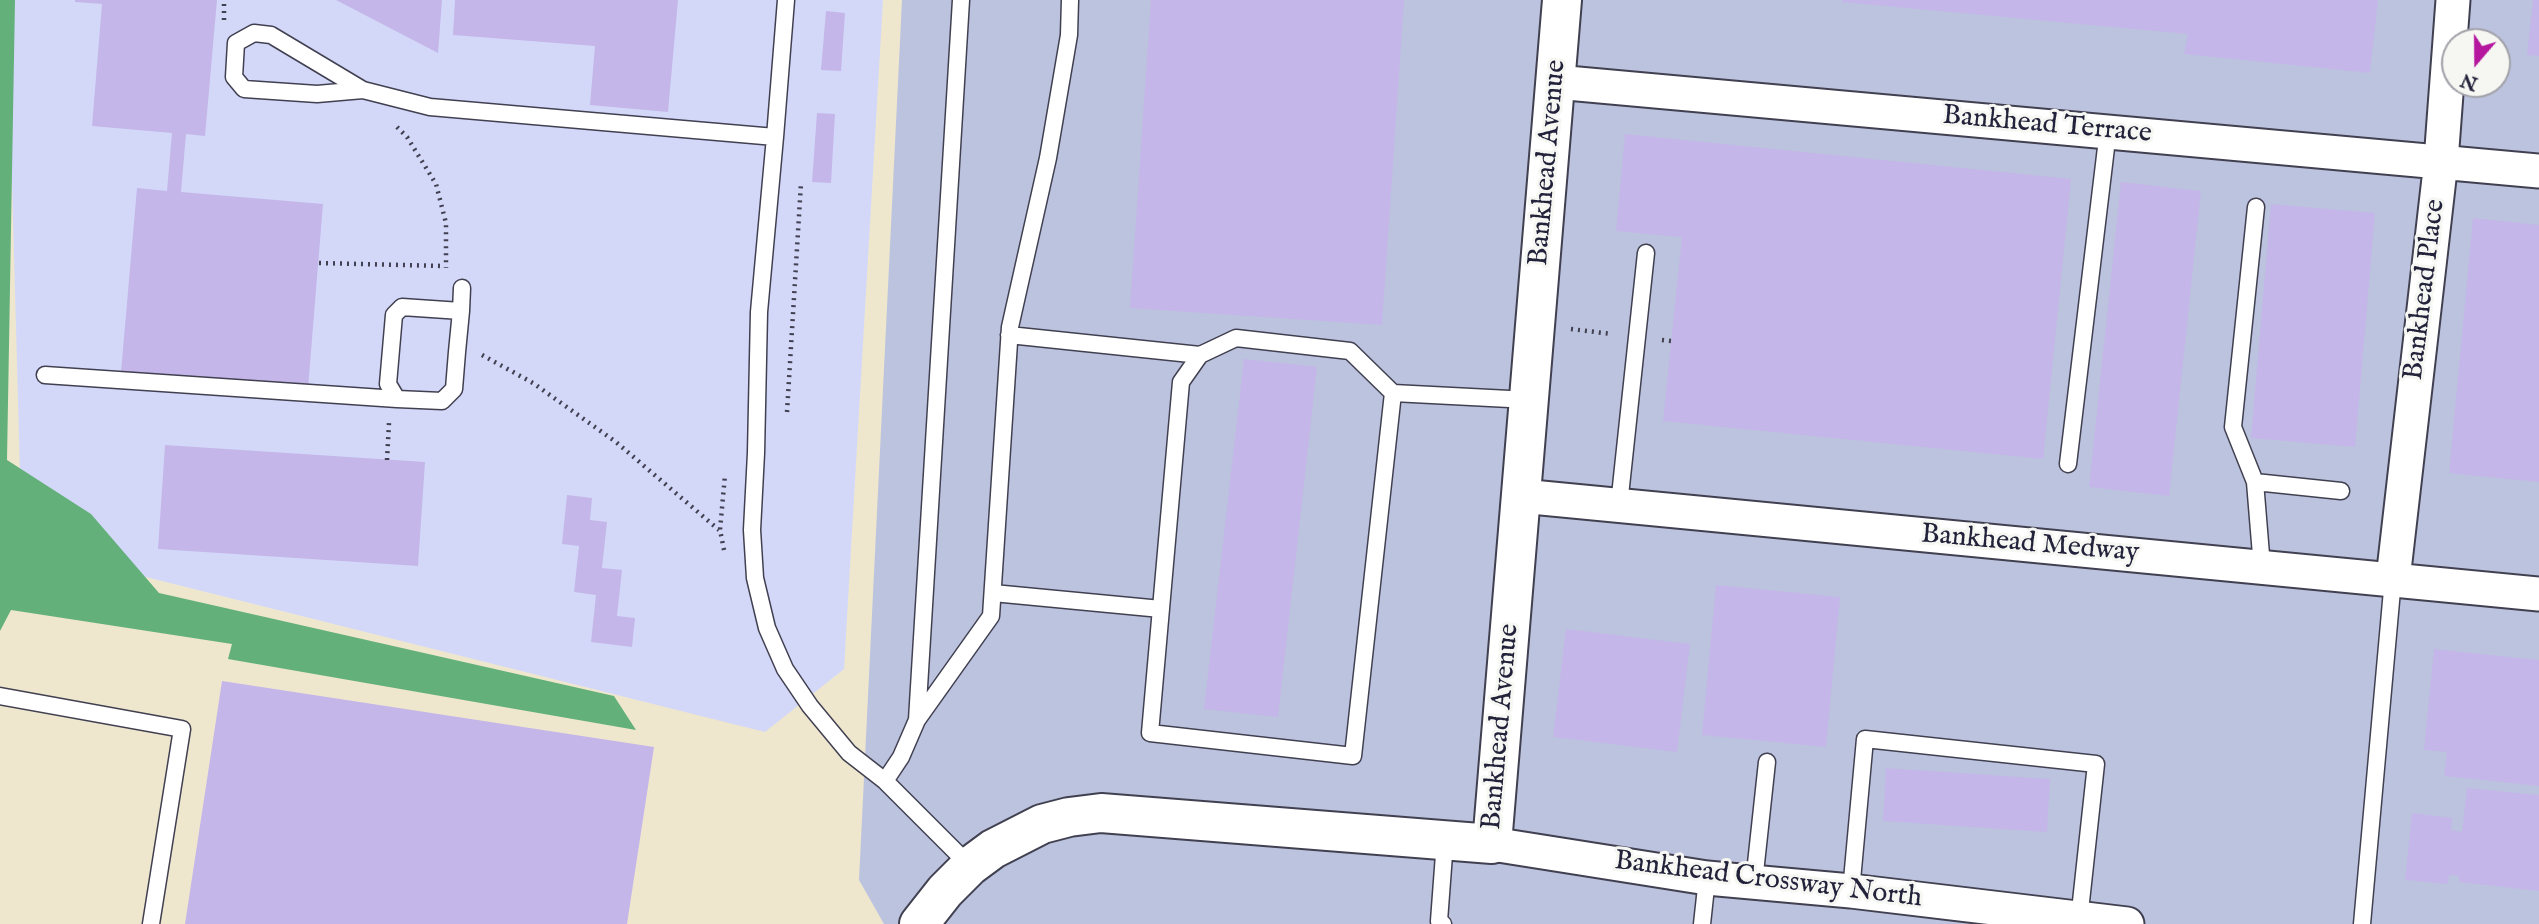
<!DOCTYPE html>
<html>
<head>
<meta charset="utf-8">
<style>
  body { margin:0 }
  #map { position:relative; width:2539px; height:924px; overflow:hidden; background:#eee7ce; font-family:"IM FELL English",serif }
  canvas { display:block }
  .north { position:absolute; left:2441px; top:28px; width:70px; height:70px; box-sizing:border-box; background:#f6f6f2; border:2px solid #a1a1a9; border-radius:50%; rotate:200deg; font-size:19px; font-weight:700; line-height:28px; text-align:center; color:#22223b }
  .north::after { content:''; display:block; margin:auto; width:24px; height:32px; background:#b5179e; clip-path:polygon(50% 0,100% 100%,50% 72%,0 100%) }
</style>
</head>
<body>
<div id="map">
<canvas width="2539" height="924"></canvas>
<div class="north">N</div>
</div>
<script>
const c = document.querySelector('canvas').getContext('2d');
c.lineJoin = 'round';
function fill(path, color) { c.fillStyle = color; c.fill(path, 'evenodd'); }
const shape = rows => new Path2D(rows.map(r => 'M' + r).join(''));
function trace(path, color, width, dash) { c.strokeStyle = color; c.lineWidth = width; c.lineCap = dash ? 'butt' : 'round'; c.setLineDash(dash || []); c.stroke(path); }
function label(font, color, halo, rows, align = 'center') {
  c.font = font + ' "IM FELL English",serif'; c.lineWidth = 6; c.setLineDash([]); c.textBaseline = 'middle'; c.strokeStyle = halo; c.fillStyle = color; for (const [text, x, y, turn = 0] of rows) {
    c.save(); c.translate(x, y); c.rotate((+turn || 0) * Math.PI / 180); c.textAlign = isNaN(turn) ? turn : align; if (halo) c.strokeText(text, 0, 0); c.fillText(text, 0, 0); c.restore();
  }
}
fill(shape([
  [7,0,883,0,844,669,765,732,22,546]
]), '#d3d8f9');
fill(shape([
  [902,0,2539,0,2539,924,884,924,859,880],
  [2455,42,2497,42,2497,84,2455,84]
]), '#bcc3de');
fill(shape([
  [0,0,15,0,7,460,91,514,159,593,614,696,636,730,228,659,232,644,11,610,0,631]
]), '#64b07a');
fill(shape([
  [75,0,217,0,205,136,186,134,181,192,323,204,308,388,121,372,137,188,167,191,172,133,92,126,102,4,75,2],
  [336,0,442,0,438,53],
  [455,0,678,0,668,112,590,105,595,46,453,35],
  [1151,0,1404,0,1382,325,1130,308],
  [1842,0,2378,0,2370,73,2184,54,2188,34,1842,2],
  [2533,0,2539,0,2539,56,2527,55],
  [826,11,845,13,841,71,821,70],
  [817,113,835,114,831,183,812,182],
  [1625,134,2071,179,2043,459,1663,421,1682,237,1616,231],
  [2121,182,2201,191,2169,496,2089,487],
  [2271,204,2375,213,2355,447,2251,438],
  [2473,218,2539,225,2539,482,2449,473],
  [1244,359,1317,367,1278,717,1204,709],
  [165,445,425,462,418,566,158,549],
  [567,495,592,498,590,520,607,522,602,568,622,570,617,616,635,618,632,647,591,642,596,595,574,592,579,546,562,544],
  [1716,585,1840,597,1826,747,1702,735],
  [1566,629,1690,644,1677,752,1553,737],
  [2434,649,2539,660,2539,786,2444,776,2447,752,2424,750],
  [222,681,654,747,627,924,185,924],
  [1886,768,2050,779,2047,832,1883,821],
  [2467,788,2539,795,2539,891,2459,882,2459,876,2449,875,2448,884,2405,880,2412,813,2452,818,2451,830,2462,832]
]), '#c4b6e9');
const service = shape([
  [363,90,317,94,244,89,234,77,236,43,254,33,271,35,363,90,430,107,775,137,759,312,756,453,752,530,755,578,767,628,785,669,810,706,849,753,885,781,970,866],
  [775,137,786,0],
  [2256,207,2233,427,2255,482,2262,567],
  [461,311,402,307,394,315,388,384,397,399,442,401,454,389,457,352,461,311,462,288],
  [1009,335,1200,355],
  [45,375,397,399],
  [1393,393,1353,756,1150,733,1181,382,1200,355,1236,338,1350,351,1393,393,1529,400],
  [2068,464,2108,131],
  [2255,482,2341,491],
  [1619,505,1646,253],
  [993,593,1161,609],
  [0,696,182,729,151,924],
  [917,720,991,616,1010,327,1048,158,1069,35,1070,0],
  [885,781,901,757,917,720,961,0],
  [1754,882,1767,762],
  [1851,891,1865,739,2096,764,2079,920],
  [1443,924,1439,921,1445,841],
  [1702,924,1707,878],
  [2362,924,2393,579]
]);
const minor = shape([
  [1556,82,2539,171],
  [1521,496,2539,594],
  [2393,579,2441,161,2453,0],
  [1492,844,1707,878,1851,891,2127,924]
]);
const tertiary = shape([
  [919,924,945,891,970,866,993,849,1042,824,1069,817,1101,813,1492,844,1562,0]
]);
trace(service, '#414051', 19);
trace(minor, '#414051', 37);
trace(tertiary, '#414051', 42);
trace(shape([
  [224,20,224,0],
  [397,127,407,137,436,184,446,223,446,268],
  [319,263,445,266],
  [1571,329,1611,334],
  [1662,340,1671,341],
  [482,355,533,383,616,442,719,530],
  [787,412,801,183],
  [387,460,389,423],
  [724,550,720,530,725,475]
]), '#414051', 4.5, [2, 5]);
trace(service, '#fff', 16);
trace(minor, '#fff', 33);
trace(tertiary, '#fff', 38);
label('28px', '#22223b', '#f6f6f2', [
  ["Bankhead Terrace",2047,126,5],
  ["Bankhead Avenue",1549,163,-85],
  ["Bankhead Place",2426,290,-83],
  ["Bankhead Medway",2030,545,5],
  ["Bankhead Avenue",1502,727,-85],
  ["Bankhead Crossway North",1768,881,7]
]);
</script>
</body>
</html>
